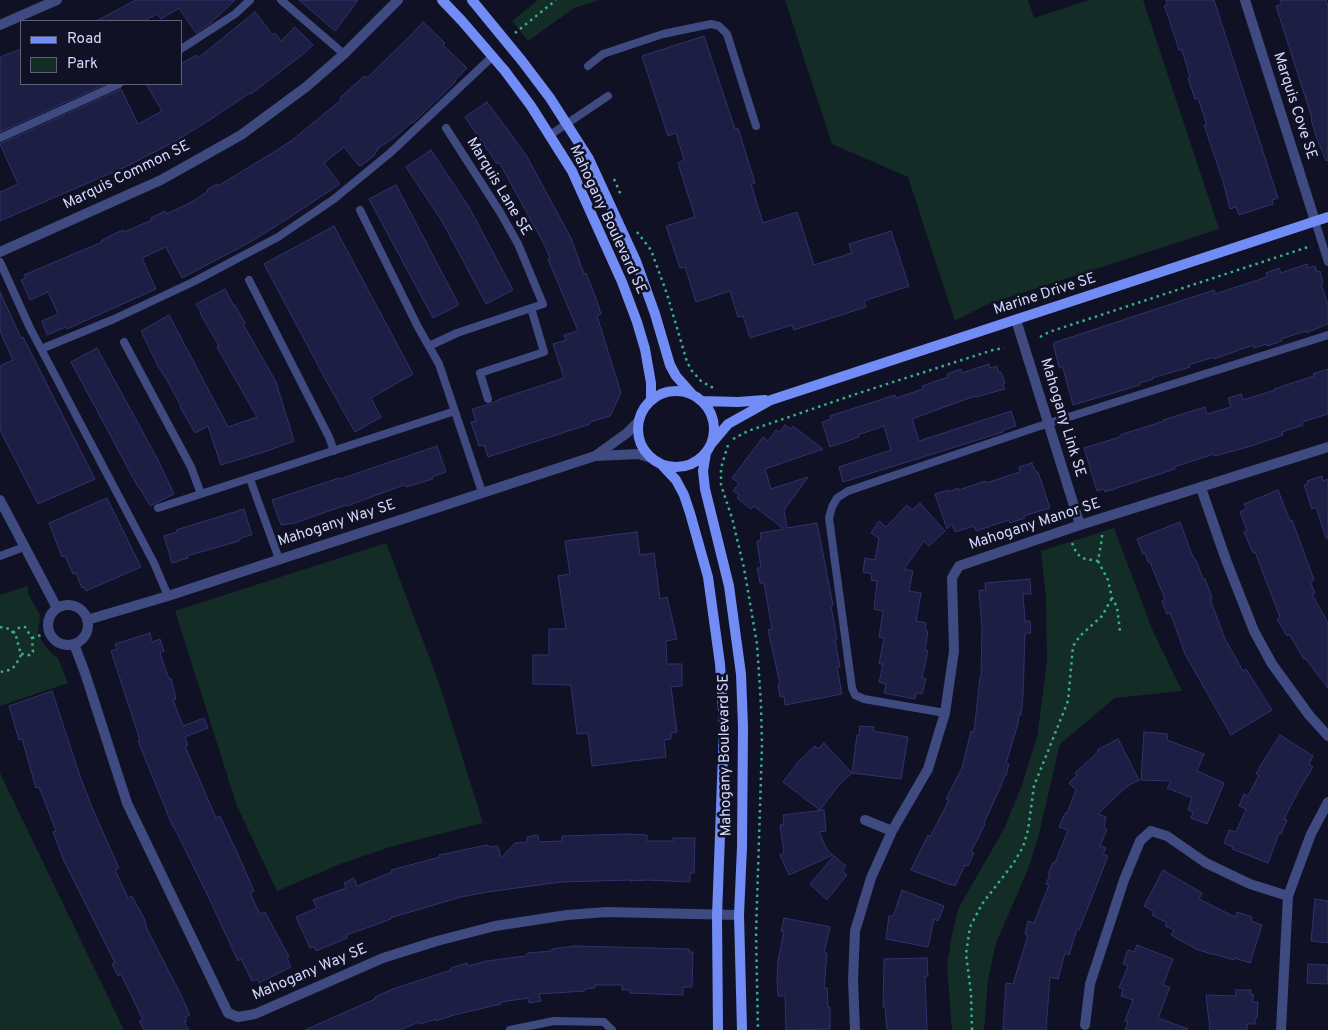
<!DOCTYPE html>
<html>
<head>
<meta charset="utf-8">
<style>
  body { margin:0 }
  #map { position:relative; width:1328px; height:1030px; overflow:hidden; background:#101124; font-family:Overpass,sans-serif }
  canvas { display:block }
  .legend { position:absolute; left:20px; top:20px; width:162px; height:65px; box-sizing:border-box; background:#101124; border:1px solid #5f617a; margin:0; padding:6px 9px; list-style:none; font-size:15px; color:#d5d9fc }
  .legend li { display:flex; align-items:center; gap:10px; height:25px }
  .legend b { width:25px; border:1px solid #5f617a }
</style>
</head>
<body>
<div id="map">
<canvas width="1328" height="1030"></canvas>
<ul class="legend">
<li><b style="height:6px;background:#728cf6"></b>Road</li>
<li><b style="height:14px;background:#132d26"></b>Park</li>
</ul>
</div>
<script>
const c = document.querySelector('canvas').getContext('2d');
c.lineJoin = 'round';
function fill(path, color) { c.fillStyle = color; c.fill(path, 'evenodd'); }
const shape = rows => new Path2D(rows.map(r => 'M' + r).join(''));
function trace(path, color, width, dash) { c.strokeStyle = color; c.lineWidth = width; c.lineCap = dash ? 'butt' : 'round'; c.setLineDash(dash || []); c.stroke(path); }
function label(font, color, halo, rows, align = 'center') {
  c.font = font + ' Overpass,sans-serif'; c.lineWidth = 5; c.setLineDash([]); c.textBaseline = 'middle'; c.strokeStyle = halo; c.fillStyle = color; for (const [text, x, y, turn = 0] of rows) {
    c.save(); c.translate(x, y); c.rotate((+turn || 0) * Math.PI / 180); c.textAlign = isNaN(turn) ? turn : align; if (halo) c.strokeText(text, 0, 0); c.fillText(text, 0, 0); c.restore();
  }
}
fill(shape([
  [538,0,599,0,574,8,528,41,512,21],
  [785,0,1028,0,1034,18,1089,0,1143,0,1219,229,988,304,955,321,908,177,832,144],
  [1114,528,1152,629,1182,691,1115,698,1060,744,1038,838,1028,869,996,943,988,980,984,1030,952,1030,947,966,951,939,958,909,1004,829,1022,785,1037,737,1047,662,1046,598,1041,551],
  [386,543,439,683,483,823,393,846,340,864,277,891,237,806,175,611],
  [28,586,28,594,40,615,38,633,42,642,52,654,58,658,68,683,0,706,0,595],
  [0,773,124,1030,0,1030]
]), '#132d26');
const building = shape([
  [136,0,235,0,212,22,196,33,179,8,161,19,157,14,144,21,96,21,136,0],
  [299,0,358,0,335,31,299,0],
  [1166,0,1214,0,1278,198,1272,200,1273,204,1239,215,1236,207,1230,209,1223,181,1204,125,1207,125,1198,98,1195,99,1188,78,1190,77,1182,50,1179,50,1169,19,1164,6,1167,5,1166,0],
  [1280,0,1326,0,1328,6,1328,160,1326,161,1316,136,1311,119,1312,118,1276,6,1282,4,1280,0],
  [255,12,273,35,275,33,281,41,295,27,313,45,302,55,251,94,250,93,211,119,174,142,125,167,0,221,0,192,18,184,0,144,121,89,138,124,162,111,146,84,181,84,181,64,196,55,198,58,255,12],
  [423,22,445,43,443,45,467,68,455,80,456,81,413,123,412,122,395,137,377,149,378,150,374,154,375,155,362,165,359,166,344,147,324,163,340,184,287,219,252,241,182,278,166,247,142,258,156,289,67,329,66,327,47,335,42,321,58,314,48,292,30,300,21,280,26,278,24,275,102,242,101,241,112,235,123,230,124,232,129,230,152,220,151,218,165,211,166,214,188,204,204,194,208,191,207,190,217,184,218,186,277,150,291,141,341,100,340,98,364,76,367,78,412,34,423,22],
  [704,36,735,129,738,128,755,183,751,184,763,223,797,212,814,265,852,253,849,244,891,231,909,286,864,301,866,307,794,330,792,325,750,338,743,316,738,317,730,291,696,302,685,267,680,268,666,226,695,217,678,163,684,160,676,133,668,136,642,56,704,36],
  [21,49,21,84,106,84,0,132,0,57,21,49],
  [487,102,526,155,571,238,584,274,586,273,597,301,601,314,597,316,621,393,610,416,590,422,590,424,488,457,484,445,479,446,471,422,476,421,472,409,490,404,500,399,564,378,553,344,566,340,564,335,578,331,548,259,550,258,545,246,499,162,497,164,465,117,487,102],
  [431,150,469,207,513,290,486,304,442,221,406,167,431,150],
  [396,185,459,305,433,318,369,199,396,185],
  [334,226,413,374,371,398,381,417,355,432,328,384,264,264,334,226],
  [1307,264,1308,268,1315,266,1317,272,1320,271,1323,283,1321,284,1328,305,1328,324,1306,333,1306,331,1281,339,1282,341,1267,346,1267,344,1254,348,1253,345,1214,359,1214,357,1189,365,1190,367,1152,378,1153,379,1140,383,1140,385,1073,405,1063,368,1059,367,1053,343,1214,290,1215,294,1224,291,1267,277,1266,273,1279,268,1281,273,1307,264],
  [225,289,234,306,235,305,245,323,243,324,276,382,294,441,267,451,221,465,208,426,195,433,180,407,181,406,168,382,158,366,141,331,169,315,228,427,257,417,217,347,219,346,200,313,201,312,196,304,225,289],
  [0,292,21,338,23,337,95,479,38,504,0,430,0,366,13,360,0,331,0,292],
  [97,348,157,458,174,494,150,506,141,490,138,487,71,362,97,348],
  [989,364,990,368,997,366,999,373,1001,372,1005,383,1003,384,1005,389,976,397,975,396,912,419,919,441,1011,411,1016,426,1003,430,1003,432,843,482,839,467,891,450,884,426,858,435,859,437,830,447,822,422,831,419,830,416,895,395,896,398,923,389,922,386,948,377,947,374,961,369,962,373,989,364],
  [1328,369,1328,414,1302,422,1303,425,1282,432,1283,435,1251,446,1215,456,1214,454,1174,467,1175,469,1105,492,1104,489,1097,491,1084,448,1120,437,1120,435,1164,421,1163,420,1205,407,1207,414,1231,407,1228,398,1241,394,1243,400,1275,390,1274,389,1314,376,1313,374,1328,369],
  [785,425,791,429,793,426,823,449,765,469,771,489,808,477,784,510,787,528,817,523,833,605,831,606,837,639,835,640,840,667,837,667,842,694,785,705,784,696,780,697,778,684,780,684,768,630,772,629,764,583,760,583,757,568,761,568,757,541,761,540,760,533,784,529,754,506,751,509,737,498,739,495,733,491,739,483,732,478,763,437,768,441,776,430,780,432,785,425],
  [437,446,446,472,432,477,433,479,406,487,404,485,347,506,346,505,295,523,281,525,272,500,339,478,340,479,437,446],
  [1032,463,1036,472,1038,472,1050,508,1024,516,1025,518,1010,523,1009,520,976,531,974,526,955,532,952,524,947,529,935,494,948,490,948,492,958,488,959,490,985,481,986,483,1020,472,1019,467,1032,463],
  [1322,476,1323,481,1328,479,1328,538,1326,538,1316,507,1312,509,1304,485,1308,484,1307,481,1322,476],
  [1278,490,1290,521,1292,520,1314,580,1310,581,1315,593,1312,594,1328,623,1328,688,1305,658,1304,659,1289,634,1287,636,1277,619,1280,617,1255,552,1253,553,1244,532,1247,531,1240,512,1246,509,1244,504,1278,490],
  [107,498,141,567,86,591,84,587,82,588,76,573,73,574,65,556,62,557,49,523,107,498],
  [920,503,945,531,929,546,924,541,904,569,913,571,909,591,921,593,916,621,926,623,925,630,928,631,925,650,928,651,922,678,926,679,922,694,916,693,915,699,884,693,886,684,879,682,883,664,879,664,884,638,879,637,883,611,874,609,877,581,871,580,872,574,863,572,865,558,875,560,879,538,871,533,879,521,886,527,907,505,912,510,920,503],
  [244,509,252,535,243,537,239,540,239,541,187,556,188,558,172,563,164,536,177,532,176,530,244,509],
  [1180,522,1193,557,1196,560,1203,579,1205,579,1212,598,1210,599,1225,639,1243,671,1246,669,1272,710,1231,735,1185,654,1173,620,1170,613,1167,614,1162,601,1165,599,1150,562,1148,562,1145,553,1143,554,1137,539,1180,522],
  [637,532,640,555,654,553,660,599,667,597,677,639,666,641,667,664,682,664,682,686,671,687,677,732,671,733,671,739,664,740,666,757,592,766,588,733,577,734,571,685,533,684,533,655,549,655,549,629,566,629,558,576,570,574,565,541,637,532],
  [1030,579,1031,594,1023,594,1025,621,1030,621,1031,633,1025,633,1023,696,1021,715,1019,715,1018,724,1006,763,1009,764,1006,776,1004,776,1001,786,984,823,985,824,971,852,974,853,968,866,965,865,955,886,952,884,951,885,911,870,928,835,930,837,949,800,946,799,962,768,971,731,974,732,980,677,981,677,982,628,979,590,986,590,985,583,1030,579],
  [150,633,152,642,160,639,164,651,160,653,169,679,171,678,176,699,173,700,183,726,204,718,208,728,185,737,188,745,185,746,216,818,220,816,235,848,254,891,250,893,260,914,265,912,289,957,287,958,291,967,259,983,257,979,252,981,241,959,238,961,208,896,174,827,173,827,138,741,140,740,111,651,117,649,115,644,150,633],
  [52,691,80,776,93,810,119,868,115,870,128,898,132,896,144,918,147,929,182,997,190,1015,185,1017,187,1021,184,1022,189,1030,144,1030,139,1021,143,1020,121,974,118,976,112,964,115,963,64,861,53,832,56,831,39,787,36,788,22,739,19,740,9,706,52,691],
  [860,726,874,727,873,731,908,737,901,779,852,773,857,735,859,736,860,726],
  [1144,732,1168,734,1167,740,1204,754,1197,771,1224,783,1207,824,1191,818,1193,812,1188,810,1192,798,1167,788,1171,781,1141,780,1144,732],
  [1280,735,1313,756,1309,764,1313,767,1298,792,1284,819,1287,820,1281,834,1279,833,1268,863,1232,849,1233,847,1224,843,1229,830,1236,832,1246,809,1239,806,1244,794,1248,796,1259,775,1256,774,1262,763,1280,735],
  [1118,739,1139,780,1126,787,1098,814,1106,817,1104,827,1107,829,1100,846,1106,848,1103,854,1108,856,1079,930,1077,929,1069,955,1065,953,1058,979,1050,977,1046,1030,1003,1030,1006,983,1013,984,1028,935,1025,934,1028,921,1034,923,1049,885,1046,884,1050,874,1048,874,1053,862,1055,863,1068,830,1059,827,1065,813,1067,813,1076,790,1069,783,1077,775,1075,773,1098,752,1097,750,1118,739],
  [824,743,852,773,839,785,820,810,783,782,798,762,815,746,818,749,824,743],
  [824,810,826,831,819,832,827,850,833,855,789,875,780,855,784,853,780,825,784,825,783,815,824,810],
  [629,834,647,835,647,841,673,841,673,838,695,838,694,873,690,873,690,882,647,880,630,881,630,880,561,882,487,892,461,897,390,918,391,919,375,925,346,935,347,938,316,951,314,947,310,948,296,917,317,908,313,900,346,888,344,883,354,878,357,886,392,872,391,870,440,857,439,855,487,845,491,847,498,846,501,858,515,843,527,842,527,837,538,835,539,842,562,841,562,836,629,834],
  [834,856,846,866,842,871,847,875,827,900,810,884,834,856],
  [1163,870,1202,893,1199,899,1235,917,1237,912,1252,917,1251,921,1262,925,1250,963,1235,958,1234,960,1214,954,1214,955,1196,949,1171,935,1174,930,1165,926,1167,923,1152,915,1154,912,1144,906,1163,870],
  [902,890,944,906,938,921,934,919,928,947,886,939,889,916,892,916,894,914,902,890],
  [1315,899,1328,901,1328,942,1327,943,1311,941,1315,899],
  [784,918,830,927,824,953,827,953,824,988,827,988,828,1007,830,1007,830,1029,786,1030,785,996,778,996,777,980,778,961,784,931,781,931,784,918],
  [1137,945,1173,959,1163,985,1170,987,1158,1018,1188,1029,1187,1030,1125,1030,1128,1022,1125,1021,1133,1000,1121,996,1123,989,1119,988,1128,966,1123,964,1127,952,1129,950,1134,952,1137,945],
  [575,946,689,949,689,952,693,952,692,987,683,987,683,995,630,993,630,990,622,990,622,985,595,985,595,988,586,989,584,991,539,994,541,1001,529,1003,528,998,501,1002,501,1004,454,1015,436,1021,436,1019,420,1024,419,1022,400,1030,305,1030,375,999,375,997,393,989,451,970,451,968,467,963,468,966,487,961,525,956,528,953,552,951,552,949,575,946],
  [927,958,928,976,925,976,927,1030,887,1030,885,1007,883,1007,884,959,927,958],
  [1308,964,1327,965,1328,984,1307,983,1308,964],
  [1236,990,1251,990,1250,994,1253,994,1253,1002,1258,1002,1257,1018,1255,1018,1255,1024,1247,1024,1247,1030,1210,1030,1206,995,1236,996,1236,990]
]);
fill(building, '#1d1e43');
trace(building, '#31326e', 1);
trace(shape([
  [515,33,556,0],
  [614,179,621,195],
  [637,232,651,250,667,294,687,362,692,371,701,381,711,387,717,388],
  [1040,337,1049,332,1311,246],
  [733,439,748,431,859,393,993,350,1004,348],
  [728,445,721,468,721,485,732,518,744,568,757,644,761,705,762,745,756,933,758,1030],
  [1072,543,1077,554,1085,559,1098,561,1102,538,1102,533],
  [1098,561,1108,580,1112,598,1117,607,1120,632],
  [0,627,10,629,16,636,21,655,15,666,10,670,0,672],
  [13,633,20,627,25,627,32,638,33,652,30,655,25,655,20,653],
  [32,638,41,635],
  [972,1030,971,993,966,954,970,927,982,904,1013,864,1023,847,1028,830,1034,786,1068,701,1073,646,1080,636,1102,616,1112,598]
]), '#37af8d', 2.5, [2.5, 4]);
trace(shape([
  [281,0,344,54],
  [181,49,235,14,250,0],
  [588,66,603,54,663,34,711,24,719,26,727,34,756,126],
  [550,135,608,96],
  [0,138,119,84],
  [360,210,418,327,439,364,482,492],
  [1315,221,1328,262],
  [0,262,30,328,154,563,168,596],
  [249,280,329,437,334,451],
  [124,342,191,467,201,494],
  [429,346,457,333,543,304,518,244,500,212,446,128],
  [41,349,114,319,195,281,278,237,334,199,390,153,493,56],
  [488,399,480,373,544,352,531,308],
  [250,479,279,559],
  [158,508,455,411],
  [0,556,24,547],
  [945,713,864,699,855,695,852,688,829,518,832,507,837,498,848,491,1037,427,1328,335],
  [510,1030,554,1021,604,1022,612,1030]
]), '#3e4a80', 8);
trace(shape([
  [1245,0,1315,221],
  [0,25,57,0],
  [0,252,161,180,241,135,306,87,344,54,398,0],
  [1016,320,1080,525],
  [595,456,627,433,638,422],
  [1201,488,1226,560,1254,631,1272,664,1309,715,1328,736],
  [0,500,57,608],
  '48 625a20 20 0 1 1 40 0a20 20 0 1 1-40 0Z',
  [87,620,168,596,595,456,639,454,651,458],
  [74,644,85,673,127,803,228,1013,238,1017,255,1014,383,958,437,941,495,926,567,915,607,912,739,915],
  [865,820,892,831],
  [1085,1025,1090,984,1124,880,1140,841,1151,831,1167,836,1206,863,1250,884,1288,896],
  [855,1030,853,980,855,931,871,878,892,831,928,769,945,713,954,651,952,578,959,566,1080,525,1328,447],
  [1281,1030,1288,896,1311,834,1328,802]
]), '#3e4a80', 10);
trace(shape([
  [442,0,462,21,505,71,531,106,572,171,622,282,637,322,645,349,651,383,651,400],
  [472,0,522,61,550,98,589,159,636,261,655,314,670,365,676,376,692,394],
  '638 429a38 38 0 1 1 76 0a38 38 0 1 1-76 0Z',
  [702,401,738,402,765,400],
  [712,443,728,424,771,400,1328,217],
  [706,453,703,471,705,489,729,586,741,674,743,727,742,847,739,915,742,1030],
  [662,465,676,480,684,495,690,513,708,577,720,664,724,726,717,916,718,1030]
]), '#728cf6', 10);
label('15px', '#d5d9fc', '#101124', [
  ["Marquis Cove SE",1294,106,72],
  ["Marquis Common SE",127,176,-26],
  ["Marquis Lane SE",498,187,59],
  ["Mahogany Boulevard SE",607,220,65],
  ["Marine Drive SE",1045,295,-18],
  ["Mahogany Link SE",1062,418,73],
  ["Mahogany Way SE",337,524,-18],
  ["Mahogany Manor SE",1035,525,-18],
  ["Mahogany Boulevard SE",726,755,-91],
  ["Mahogany Way SE",310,973,-23]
]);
</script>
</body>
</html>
